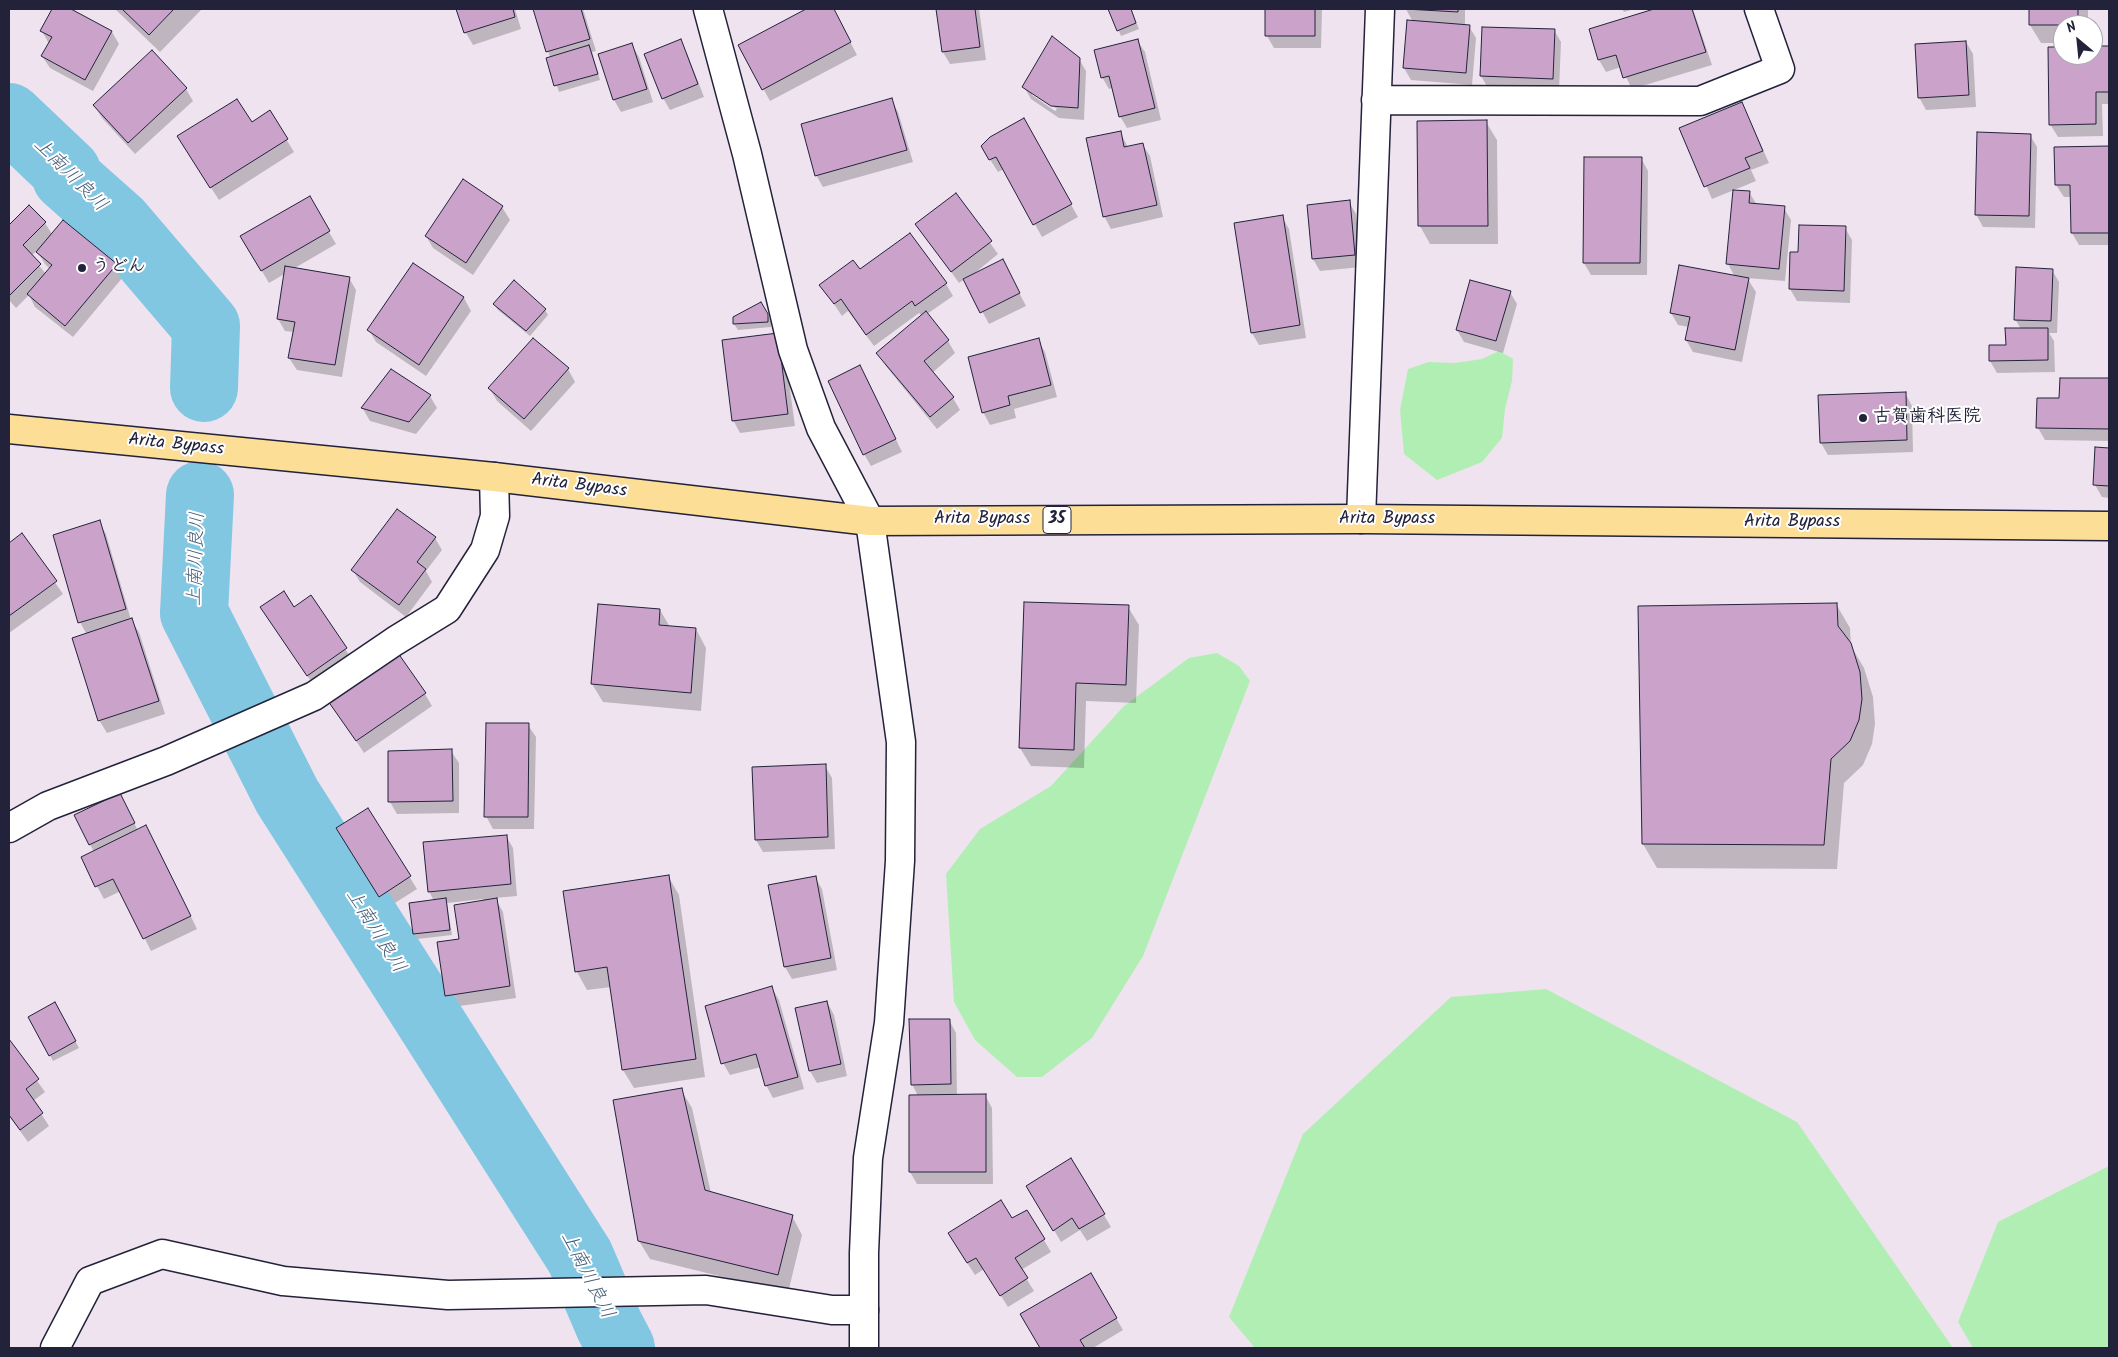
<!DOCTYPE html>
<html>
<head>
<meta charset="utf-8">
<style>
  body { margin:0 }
  #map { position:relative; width:2118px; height:1357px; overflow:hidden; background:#efe3ef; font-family:Kalam,sans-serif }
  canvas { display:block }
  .frame { position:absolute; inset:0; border:10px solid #22223b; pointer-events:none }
  .north { position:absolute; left:2053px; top:15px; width:50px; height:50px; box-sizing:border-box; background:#fff; border:1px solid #a7a7b1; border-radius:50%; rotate:332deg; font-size:14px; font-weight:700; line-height:20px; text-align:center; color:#22223b }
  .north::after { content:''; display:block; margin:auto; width:18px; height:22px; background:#22223b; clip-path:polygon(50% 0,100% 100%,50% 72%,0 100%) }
</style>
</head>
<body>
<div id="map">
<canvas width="2118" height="1357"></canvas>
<div class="frame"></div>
<div class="north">N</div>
</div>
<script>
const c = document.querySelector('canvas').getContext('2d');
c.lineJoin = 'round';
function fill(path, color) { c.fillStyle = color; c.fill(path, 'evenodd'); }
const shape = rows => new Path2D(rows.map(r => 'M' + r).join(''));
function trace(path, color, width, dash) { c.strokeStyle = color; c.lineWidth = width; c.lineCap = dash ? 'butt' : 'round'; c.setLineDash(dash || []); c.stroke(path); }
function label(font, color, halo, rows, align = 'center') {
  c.font = font + ' Kalam,"Klee One",sans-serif'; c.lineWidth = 4; c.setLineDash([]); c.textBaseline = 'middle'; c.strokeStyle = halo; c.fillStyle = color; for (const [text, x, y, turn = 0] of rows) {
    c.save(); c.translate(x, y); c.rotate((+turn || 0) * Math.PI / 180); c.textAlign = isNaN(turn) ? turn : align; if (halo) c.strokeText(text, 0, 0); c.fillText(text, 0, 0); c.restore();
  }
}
fill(shape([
  [1499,351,1513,359,1512,381,1505,409,1502,438,1482,462,1437,480,1404,454,1400,410,1408,369,1429,362,1455,363,1482,359],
  [1217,653,1239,666,1250,681,1143,956,1092,1038,1042,1077,1017,1077,975,1040,954,1002,946,874,980,829,1051,786,1124,706,1189,658],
  [1546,989,1797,1122,1953,1348,1255,1348,1229,1317,1303,1134,1451,997],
  [2109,1166,2109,1348,1973,1348,1958,1322,1998,1222]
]), '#b1eeb4');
fill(shape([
  [54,9,69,9,112,32,119,44,93,91,50,68,42,56,49,44,42,31],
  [115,9,202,9,160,52],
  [458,9,515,9,521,29,473,45,466,33],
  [534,9,583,9,596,51,592,52,600,80,559,92,548,59,550,57],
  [809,9,833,9,857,55,770,101,740,46],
  [937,9,979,9,986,60,950,64,943,52],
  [1110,9,1131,9,1139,29,1121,36],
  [1266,9,1322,9,1321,48,1274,48,1267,36],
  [1406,9,1465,9,1465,26,1469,26,1476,38,1472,85,1411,80,1404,68,1413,22],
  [1622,9,1634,9,1624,12],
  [1659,9,1693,9,1712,65,1632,89,1621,67,1606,72,1599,60,1590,30],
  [2030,9,2088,9,2088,25,2063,25,2063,43,2041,43,2030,25],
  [1554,30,1561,42,1559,91,1488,88,1481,76],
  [1137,40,1145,52,1161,120,1127,128,1120,116,1113,88,1109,89,1102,77],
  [680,41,687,53,704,97,670,110,663,98],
  [1966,42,1973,54,1976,107,1926,110,1919,97],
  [632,45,639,57,653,102,621,112,614,100,600,55],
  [2093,47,2109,47,2109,104,2102,104,2103,136,2058,137,2050,124,2063,48,2063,55,2093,55],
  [152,52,186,89,193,101,135,154,102,118,94,105],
  [1079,59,1086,71,1084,120,1059,118,1031,99,1024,87],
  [1032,92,1057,109,1055,111,1032,95],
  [891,99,898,112,913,162,823,187,816,175],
  [1742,103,1769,163,1751,170,1756,181,1712,199,1681,129],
  [269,111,294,152,219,200,186,149,251,123],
  [1023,120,1078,217,1042,237,1004,169,998,172,982,147],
  [1418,122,1486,122,1497,140,1498,244,1430,244,1420,226],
  [1120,132,1128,147,1142,144,1150,156,1163,217,1111,229,1104,216],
  [2030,135,2037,147,2035,228,1983,227,1976,214],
  [2109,147,2109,245,2079,245,2072,233,2071,197,2064,197,2056,185,2056,148],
  [1641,158,1648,171,1647,275,1591,275,1584,263],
  [463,181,502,207,510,220,473,275,433,248,426,236],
  [1749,192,1757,205,1784,208,1791,220,1785,281,1747,278,1756,292,1742,362,1693,352,1686,340,1689,327,1678,325,1671,313,1735,277,1728,264],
  [955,195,998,254,970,277,1009,273,1026,306,989,324,965,279,959,283,917,224],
  [309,198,336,244,293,269,349,278,356,290,342,377,297,370,289,358,294,332,285,331,278,319,286,273,269,283,242,237],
  [1349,202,1356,214,1361,267,1320,271,1313,259,1308,206],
  [29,207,45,223,52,234,116,265,123,277,73,337,35,307,29,295,16,308,9,300,9,226],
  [37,251,45,264,50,269,46,274,31,256],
  [1282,217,1289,229,1306,338,1259,345,1252,333,1235,224],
  [1845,228,1852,240,1850,303,1797,301,1790,289,1791,253,1800,253],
  [413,264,464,298,471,311,426,376,376,342,369,330],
  [2052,270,2059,282,2057,333,2049,333,2054,341,2055,372,1997,373,1990,361,1990,346,2007,346,2021,329,2015,319],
  [860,271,946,284,953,296,927,314,948,341,955,353,932,373,953,398,960,410,937,429,885,365,878,353,922,316,919,313,874,346,848,311,842,316,821,285],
  [1510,292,1517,304,1503,353,1464,342,1457,330],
  [494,304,545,310,548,315,530,336,498,310],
  [761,304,771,321,771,327,738,330,734,324],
  [1038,340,1045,352,1057,397,1014,409,1016,418,990,425,983,412],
  [784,346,795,426,740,433,733,420],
  [568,369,575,382,531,431,497,401,490,389],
  [392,371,430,396,437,408,416,434,370,421,363,409],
  [867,379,902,452,871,466,864,454],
  [2061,379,2109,379,2109,441,2045,440,2038,428,2038,399,2061,399],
  [1905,393,1912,406,1913,452,1828,455,1821,443,1819,396],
  [2096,448,2109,449,2109,498,2102,497,2095,485],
  [99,522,106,534,131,620,139,632,165,714,107,733,99,720,87,635,80,622],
  [22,535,63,594,9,633,9,544],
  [435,538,442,550,426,571,432,582,406,617,360,582,353,570],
  [311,597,353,661,315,687,269,620,294,608],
  [1026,603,1128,607,1139,625,1136,703,1086,701,1084,768,1031,766,1020,748],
  [1836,604,1850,628,1851,646,1864,668,1873,697,1875,724,1872,744,1863,765,1844,783,1837,869,1657,868,1643,844],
  [660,610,670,627,696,629,706,648,701,711,603,702,592,684],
  [425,694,432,706,364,753,330,701],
  [528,725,536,737,534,829,493,829,486,816],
  [451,751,459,763,459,813,397,814,390,802,389,752],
  [825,766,832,778,835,849,763,852,756,840],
  [126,806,138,831,153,839,197,929,151,951,121,891,104,899,82,858,94,852,75,815],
  [368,810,417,889,387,908,345,841],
  [506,836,513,848,517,896,495,898,503,912,516,998,453,1007,446,995,460,940,483,899,447,903,452,935,417,939,414,933,434,901,429,891],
  [668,876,679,895,705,1077,634,1088,623,1070,611,987,587,990,577,972,565,892],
  [815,877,822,889,837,970,792,979,785,967],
  [772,988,779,1000,804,1089,773,1098,766,1085,761,1067,730,1075,723,1063],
  [827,1002,834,1015,847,1076,817,1083,810,1071],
  [55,1004,79,1048,53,1061,30,1017],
  [949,1020,956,1033,957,1096,985,1095,992,1108,993,1184,917,1184,910,1172,918,1096,912,1084],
  [9,1041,45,1092,33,1101,49,1126,28,1142,9,1116],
  [681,1090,692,1108,711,1193,792,1216,802,1235,788,1293,650,1259,639,1241],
  [1071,1160,1111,1227,1087,1241,1080,1230,1061,1242,1028,1186],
  [1012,1220,1044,1240,1051,1252,1021,1270,1034,1291,1008,1307,984,1269,975,1275,956,1246],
  [1091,1275,1123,1330,1093,1348,1041,1348,1022,1314]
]), '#0003');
trace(shape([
  [9,117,67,172,66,177,119,224,206,326,204,388],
  [200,495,194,613,287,796,580,1257,609,1325,621,1348]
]), '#81c7e2', 68);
const building = shape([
  [52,9,71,9,112,31,85,80,41,56,52,37,40,31,52,9],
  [122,9,174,9,149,35,122,9],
  [456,9,513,9,515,17,464,33,456,9],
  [533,9,581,9,590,39,546,52,533,9],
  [806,9,834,9,851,42,762,90,738,45,806,9],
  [936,9,975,9,980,47,942,52,936,9],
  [1108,9,1131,9,1136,23,1117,31,1108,9],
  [1265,9,1315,9,1315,36,1265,36,1265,9],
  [1405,9,1458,9,1458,12,1405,9],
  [1654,9,1692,9,1706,52,1623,78,1616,55,1598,60,1589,29,1654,9],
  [2029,9,2078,9,2078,25,2029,25,2029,9],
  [1407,20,1470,25,1466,73,1403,68,1407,20],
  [1482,27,1555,29,1553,79,1480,76,1482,27],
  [1052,36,1080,58,1078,108,1051,106,1022,87,1052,36],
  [681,39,698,84,662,99,644,54,681,39],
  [1138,39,1155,108,1119,117,1109,76,1101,78,1094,50,1138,39],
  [1966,41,1969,95,1918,98,1915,44,1966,41],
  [632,43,647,89,613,100,598,54,632,43],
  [589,45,598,74,554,86,546,58,589,45],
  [2093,46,2109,46,2109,92,2096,92,2096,124,2049,125,2048,47,2063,47,2063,55,2093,55,2093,46],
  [152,50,187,88,128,143,93,105,152,50],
  [892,98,907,150,815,176,801,124,892,98],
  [237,99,252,122,270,110,288,139,210,188,177,136,237,99],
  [1742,102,1763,151,1745,158,1750,168,1704,187,1679,128,1742,102],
  [1024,118,1072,204,1033,225,996,157,989,160,981,146,990,137,1024,118],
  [1487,120,1488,226,1418,226,1417,121,1487,120],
  [1121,131,1124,147,1143,143,1157,205,1103,217,1086,138,1121,131],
  [1977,132,2031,134,2029,216,1975,215,1977,132],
  [2109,146,2109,233,2071,233,2070,185,2055,185,2054,147,2109,146],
  [1584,157,1642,157,1640,263,1583,263,1584,157],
  [463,179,503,206,466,263,425,236,463,179],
  [1733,190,1750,191,1749,203,1785,206,1779,269,1726,264,1733,190],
  [956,193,992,241,951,272,915,224,956,193],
  [310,196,330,231,261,271,240,236,310,196],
  [1350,200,1355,255,1312,259,1307,205,1350,200],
  [29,205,46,222,23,245,41,264,9,296,9,225,29,205],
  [1283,215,1300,325,1251,333,1234,223,1283,215],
  [63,220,117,264,65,326,27,294,52,265,36,252,63,220],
  [1799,225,1846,226,1844,291,1789,289,1790,252,1798,252,1799,225],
  [910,233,947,283,915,306,912,301,866,335,841,299,834,304,819,285,853,260,860,269,910,233],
  [1003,259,1020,293,980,313,963,279,1003,259],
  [413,263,464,297,419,365,367,330,413,263],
  [1679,265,1749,278,1735,350,1685,340,1690,317,1670,313,1679,265],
  [285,266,350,277,335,365,288,358,295,322,277,319,285,266],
  [2016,267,2053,269,2051,321,2014,320,2016,267],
  [514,280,546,309,526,331,493,304,514,280],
  [1470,280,1511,291,1496,341,1456,330,1470,280],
  [761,302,768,314,768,322,733,324,733,317,761,302],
  [926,311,949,340,924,361,954,397,930,417,876,353,926,311],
  [2005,328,2048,328,2048,360,1989,361,1989,345,2006,345,2005,328],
  [778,333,788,414,732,421,722,340,778,333],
  [533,338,569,368,524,419,488,388,533,338],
  [1039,338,1051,385,1008,396,1010,405,982,413,968,357,1039,338],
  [860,365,896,439,863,455,828,381,860,365],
  [391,369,431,395,409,422,361,408,391,369],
  [2060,378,2109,378,2109,429,2036,428,2037,398,2059,398,2060,378],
  [1906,392,1907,440,1820,443,1818,395,1906,392],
  [2095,447,2109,448,2109,486,2093,485,2095,447],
  [397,509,436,537,417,562,426,569,399,605,351,570,397,509],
  [100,520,126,609,78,623,53,535,100,520],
  [22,533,57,581,9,616,9,543,22,533],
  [284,591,294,607,311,595,347,648,307,676,260,607,284,591],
  [1024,602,1129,605,1126,685,1076,683,1074,750,1019,748,1024,602],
  [1837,603,1838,626,1851,643,1860,672,1862,699,1859,720,1850,741,1831,759,1824,845,1642,844,1638,606,1837,603],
  [598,604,660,609,659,625,696,628,691,693,591,684,598,604],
  [132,618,159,701,98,721,72,638,132,618],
  [398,653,426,693,356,741,328,701,398,653],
  [486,723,529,723,528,817,484,817,486,723],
  [452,749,453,801,388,802,388,751,452,749],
  [826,764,828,837,755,840,752,767,826,764],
  [120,793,135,823,89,845,74,815,120,793],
  [368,808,411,876,379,897,336,828,368,808],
  [146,825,191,916,143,939,113,879,95,887,81,857,146,825],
  [507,835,511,884,428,892,423,842,507,835],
  [669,875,696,1059,622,1070,607,967,575,972,563,891,669,875],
  [816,876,831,958,784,967,768,885,816,876],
  [446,898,450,930,413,934,409,903,446,898],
  [497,898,510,986,445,996,437,942,459,939,454,905,497,898],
  [772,986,798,1077,765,1086,756,1054,721,1064,705,1006,772,986],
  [827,1001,841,1064,809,1071,795,1008,827,1001],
  [55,1002,76,1041,49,1056,28,1017,55,1002],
  [909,1019,950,1019,951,1084,911,1085,909,1019],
  [9,1039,39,1079,26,1089,43,1113,20,1130,9,1115,9,1039],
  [682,1088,705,1190,793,1215,778,1275,638,1241,613,1100,682,1088],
  [986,1094,986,1172,909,1172,909,1095,986,1094],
  [1071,1158,1105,1214,1079,1229,1072,1218,1053,1231,1026,1186,1071,1158],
  [1001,1200,1012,1218,1027,1210,1045,1239,1015,1258,1028,1278,1000,1296,976,1258,967,1263,948,1233,1001,1200],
  [1091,1273,1117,1318,1080,1340,1085,1348,1040,1348,1020,1314,1091,1273]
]);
fill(building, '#cba3ca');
trace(building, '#22223b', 1);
const minor = shape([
  [708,9,747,154,793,350,821,428,870,521],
  [1376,100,1700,101,1780,69,1759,9],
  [1361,519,1380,9],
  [9,828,48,806,166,761,314,696,395,641,447,609,485,550,495,516,494,477],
  [55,1348,90,1281,162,1254,283,1281,448,1295,706,1290,832,1310,864,1310]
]);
const tertiary = shape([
  [864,1348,864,1253,868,1158,889,1023,900,861,901,742,870,521]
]);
const trunk = shape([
  [9,429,494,477,870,521,1361,519,2109,526]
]);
trace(minor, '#22223b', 31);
trace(tertiary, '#22223b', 31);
trace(trunk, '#22223b', 31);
trace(minor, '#fff', 28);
trace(tertiary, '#fff', 28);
trace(trunk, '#fcde96', 28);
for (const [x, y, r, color] of [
  [82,268,5,"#22223b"],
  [1863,418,5,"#22223b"]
]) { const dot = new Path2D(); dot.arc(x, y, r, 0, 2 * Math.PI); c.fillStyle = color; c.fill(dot); trace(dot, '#fff', 2); }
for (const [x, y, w] of [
  [1057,520,28]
]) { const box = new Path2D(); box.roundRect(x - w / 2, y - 13.5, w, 27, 4); c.fillStyle = '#fff'; c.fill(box); trace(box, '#22223b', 1); }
label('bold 16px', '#22223b', null, [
  ["35",1057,520]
]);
label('bold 18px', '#22223b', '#fff', [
  ["うどん",92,268],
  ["古賀歯科医院",1873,418]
], 'left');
label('18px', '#22223b', '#fff', [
  ["Arita Bypass",176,446,6],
  ["Arita Bypass",579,487,7],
  ["Arita Bypass",982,520],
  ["Arita Bypass",1387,520],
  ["Arita Bypass",1792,523]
]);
label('italic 19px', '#435c75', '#fff', [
  ["上南川良川",69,176,45],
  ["上南川良川",198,559,-88],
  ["上南川良川",374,932,58],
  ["上南川良川",586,1276,63]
]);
</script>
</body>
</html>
